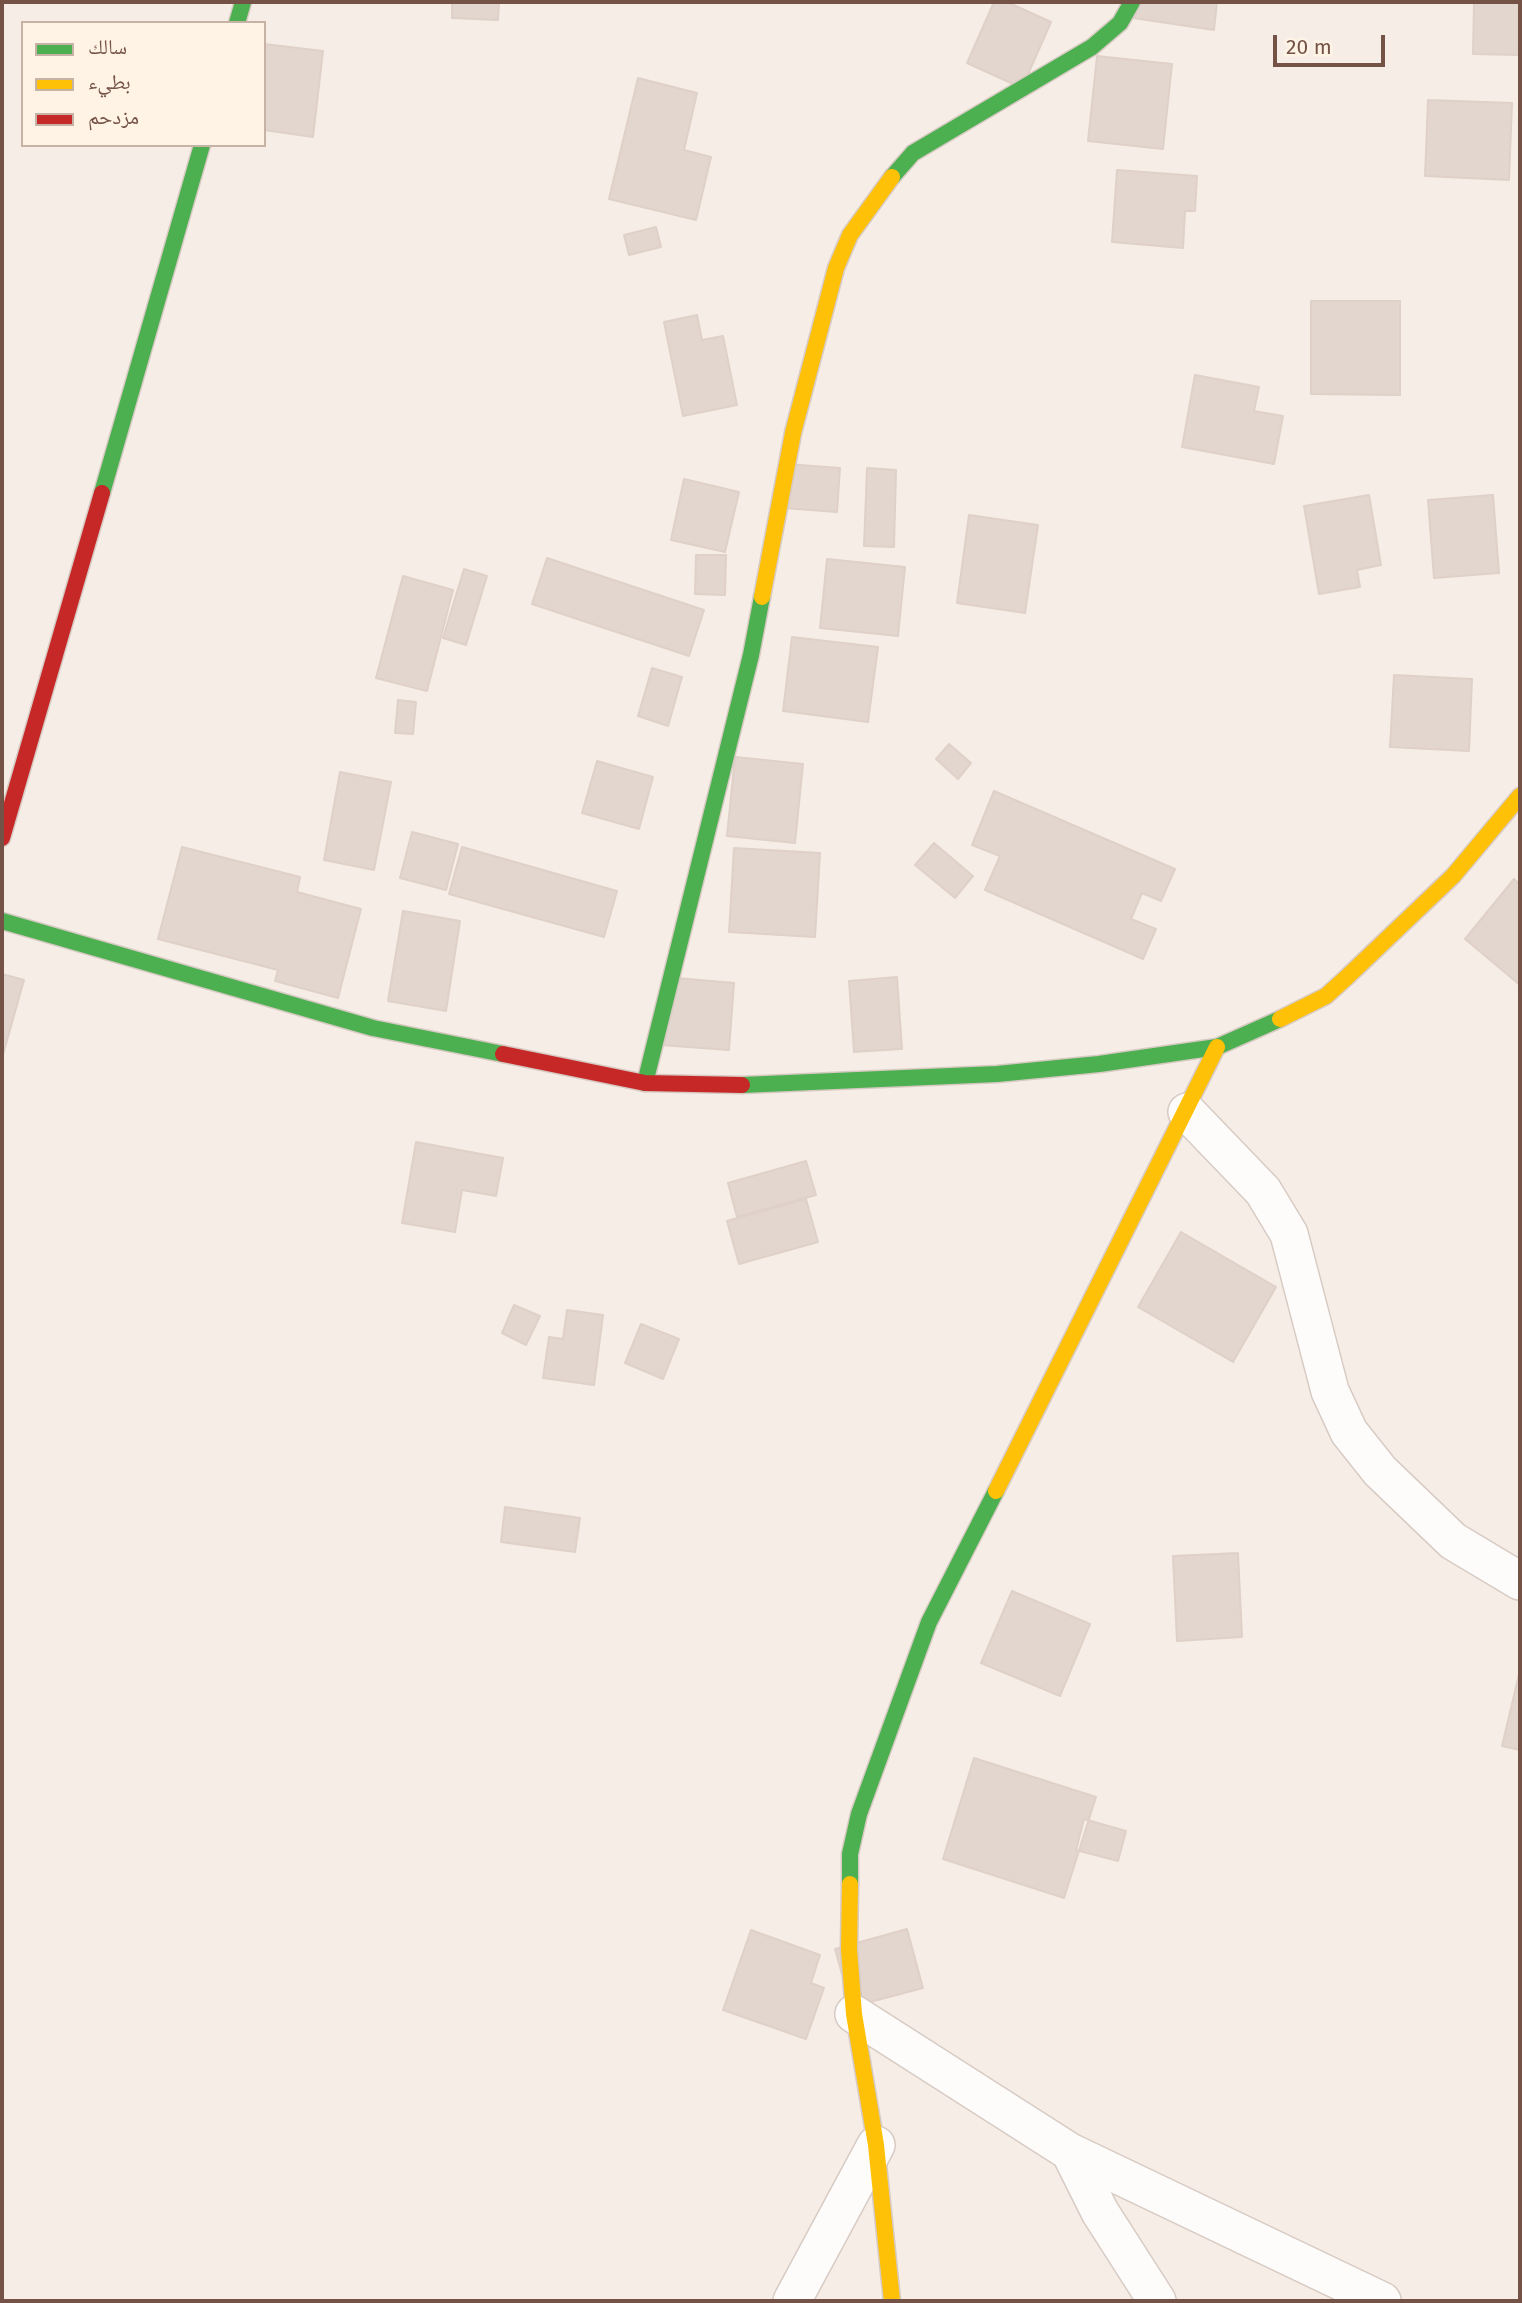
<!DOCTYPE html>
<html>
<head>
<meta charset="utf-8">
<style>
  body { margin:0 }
  #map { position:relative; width:1522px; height:2303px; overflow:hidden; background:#f6eee6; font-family:"Fira Sans","Noto Naskh Arabic",sans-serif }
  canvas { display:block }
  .frame { position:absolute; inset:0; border:4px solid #745246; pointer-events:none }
  .legend { position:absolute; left:21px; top:21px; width:245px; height:126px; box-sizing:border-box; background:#fff3e6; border:2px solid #c7b3a6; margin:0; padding:9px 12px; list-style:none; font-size:21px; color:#745246 }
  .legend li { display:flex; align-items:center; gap:14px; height:35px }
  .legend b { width:35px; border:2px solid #c7b3a6 }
  .scale { position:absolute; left:1273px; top:35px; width:112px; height:32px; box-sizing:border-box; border:4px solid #745246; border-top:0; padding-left:9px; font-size:21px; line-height:24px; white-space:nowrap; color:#745246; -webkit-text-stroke:5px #fff3e6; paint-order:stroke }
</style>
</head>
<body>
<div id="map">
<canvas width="1522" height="2303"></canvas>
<div class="frame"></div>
<ul class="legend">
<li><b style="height:9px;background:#4caf50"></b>سالك</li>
<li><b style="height:9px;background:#ffc107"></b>بطيء</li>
<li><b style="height:9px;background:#c62828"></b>مزدحم</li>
</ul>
<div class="scale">20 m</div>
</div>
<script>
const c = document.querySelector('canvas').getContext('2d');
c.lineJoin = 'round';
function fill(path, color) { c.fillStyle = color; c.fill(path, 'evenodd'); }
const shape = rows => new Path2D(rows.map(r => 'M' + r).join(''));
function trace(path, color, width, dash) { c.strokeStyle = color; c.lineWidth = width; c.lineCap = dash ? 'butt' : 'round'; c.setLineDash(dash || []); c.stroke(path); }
const building = shape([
  [452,2,499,2,498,20,452,18,452,2],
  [994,2,1007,2,1051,22,1022,88,967,63,994,2],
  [1135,2,1217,2,1214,30,1133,18,1135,2],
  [1474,2,1520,2,1520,55,1473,54,1474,2],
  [264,44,323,51,313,137,264,130,264,44],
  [1097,56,1172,64,1163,149,1088,141,1097,56],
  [638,78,697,93,684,150,711,157,696,220,609,199,638,78],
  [1428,100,1512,103,1509,180,1425,176,1428,100],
  [1117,170,1197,176,1195,211,1185,211,1183,248,1112,242,1117,170],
  [656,227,661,247,629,255,624,235,656,227],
  [1311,301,1400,301,1400,395,1311,394,1311,301],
  [697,315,702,340,723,336,737,405,683,416,664,322,697,315],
  [1195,375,1259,387,1254,411,1283,416,1274,464,1182,447,1195,375],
  [786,464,840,468,837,512,783,508,786,464],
  [867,468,896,470,894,547,864,546,867,468],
  [684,479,739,492,725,552,671,540,684,479],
  [1369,495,1381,565,1357,570,1360,587,1319,594,1304,506,1369,495],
  [1493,495,1499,573,1434,578,1428,500,1493,495],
  [969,515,1038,525,1025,613,957,603,969,515],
  [696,555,726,555,725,595,695,594,696,555],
  [547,558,704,610,689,656,532,604,547,558],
  [827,559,905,567,898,636,820,628,827,559],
  [464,569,487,576,466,645,443,638,464,569],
  [403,576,453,590,427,691,376,678,403,576],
  [792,637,878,647,868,722,783,711,792,637],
  [652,668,682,677,668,726,638,716,652,668],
  [1394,675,1472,679,1469,751,1390,747,1394,675],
  [398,700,416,702,413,734,395,733,398,700],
  [949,744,971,763,958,779,936,759,949,744],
  [735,757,803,764,795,843,727,836,735,757],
  [597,761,653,777,639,829,582,813,597,761],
  [340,772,391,782,374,870,324,860,340,772],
  [994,791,1175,869,1161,901,1142,893,1131,919,1156,929,1143,959,985,890,1000,856,972,845,994,791],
  [412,832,458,844,446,890,400,878,412,832],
  [934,843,973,876,955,898,915,865,934,843],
  [182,847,300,877,297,892,361,909,338,998,275,981,278,970,158,939,182,847],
  [462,847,617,891,604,937,449,894,462,847],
  [734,848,820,853,815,937,729,932,734,848],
  [1514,879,1520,885,1520,985,1465,939,1514,879],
  [403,911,460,921,446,1011,388,1001,403,911],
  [2,974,24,980,2,1058,2,974],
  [665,977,734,983,729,1050,660,1045,665,977],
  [897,977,902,1049,854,1052,849,981,897,977],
  [416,1142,503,1158,496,1196,462,1190,455,1232,402,1223,416,1142],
  [806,1161,816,1195,737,1217,728,1183,806,1161],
  [806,1199,818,1242,739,1264,727,1221,806,1199],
  [1181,1232,1276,1287,1233,1362,1138,1307,1181,1232],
  [514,1305,540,1316,526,1345,502,1333,514,1305],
  [567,1310,603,1315,594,1385,543,1378,549,1337,563,1339,567,1310],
  [641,1324,679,1339,663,1379,625,1363,641,1324],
  [505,1507,580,1518,575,1552,501,1542,505,1507],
  [1238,1553,1242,1637,1177,1641,1173,1556,1238,1553],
  [1012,1591,1090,1624,1060,1696,981,1663,1012,1591],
  [1520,1670,1520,1750,1502,1746,1520,1670],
  [974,1758,1096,1797,1064,1898,943,1859,974,1758],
  [1084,1819,1126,1831,1118,1861,1076,1850,1084,1819],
  [907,1929,923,1988,851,2007,835,1949,907,1929],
  [751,1930,820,1955,811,1983,824,1988,806,2039,723,2010,751,1930]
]);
fill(building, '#e3d6ce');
trace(building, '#dfd0c8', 2);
const street = shape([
  [1187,1112,1263,1191,1289,1234,1330,1391,1349,1432,1380,1471,1453,1541,1520,1581],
  [854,2014,1070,2152,1382,2301],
  [1070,2152,1100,2212,1157,2301],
  [792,2301,876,2145]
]);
const fast = shape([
  [237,23,243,2],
  [892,177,913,153,1092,47,1120,23,1132,2],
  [102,493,202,145],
  [2,921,373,1028,503,1054],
  [645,1083,751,655,762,597],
  [742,1085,997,1074,1099,1064,1217,1047,1280,1019],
  [850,1884,850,1854,859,1814,929,1622,996,1491]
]);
const slow = shape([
  [762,597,793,433,836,268,850,235,892,177],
  [1280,1019,1326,996,1347,977,1453,876,1520,796],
  [996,1491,1217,1047],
  [850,1884,849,1949,854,2014,876,2145,892,2301]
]);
const jam = shape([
  [2,838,102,493],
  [503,1054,645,1083,742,1085]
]);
trace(street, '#d7cbc4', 40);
trace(fast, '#d7cac3', 19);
trace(slow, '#d7cac3', 19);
trace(jam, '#d7cac3', 19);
trace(street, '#fefcfb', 37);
trace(fast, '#4caf50', 16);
trace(slow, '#ffc107', 16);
trace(jam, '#c62828', 16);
</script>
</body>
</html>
